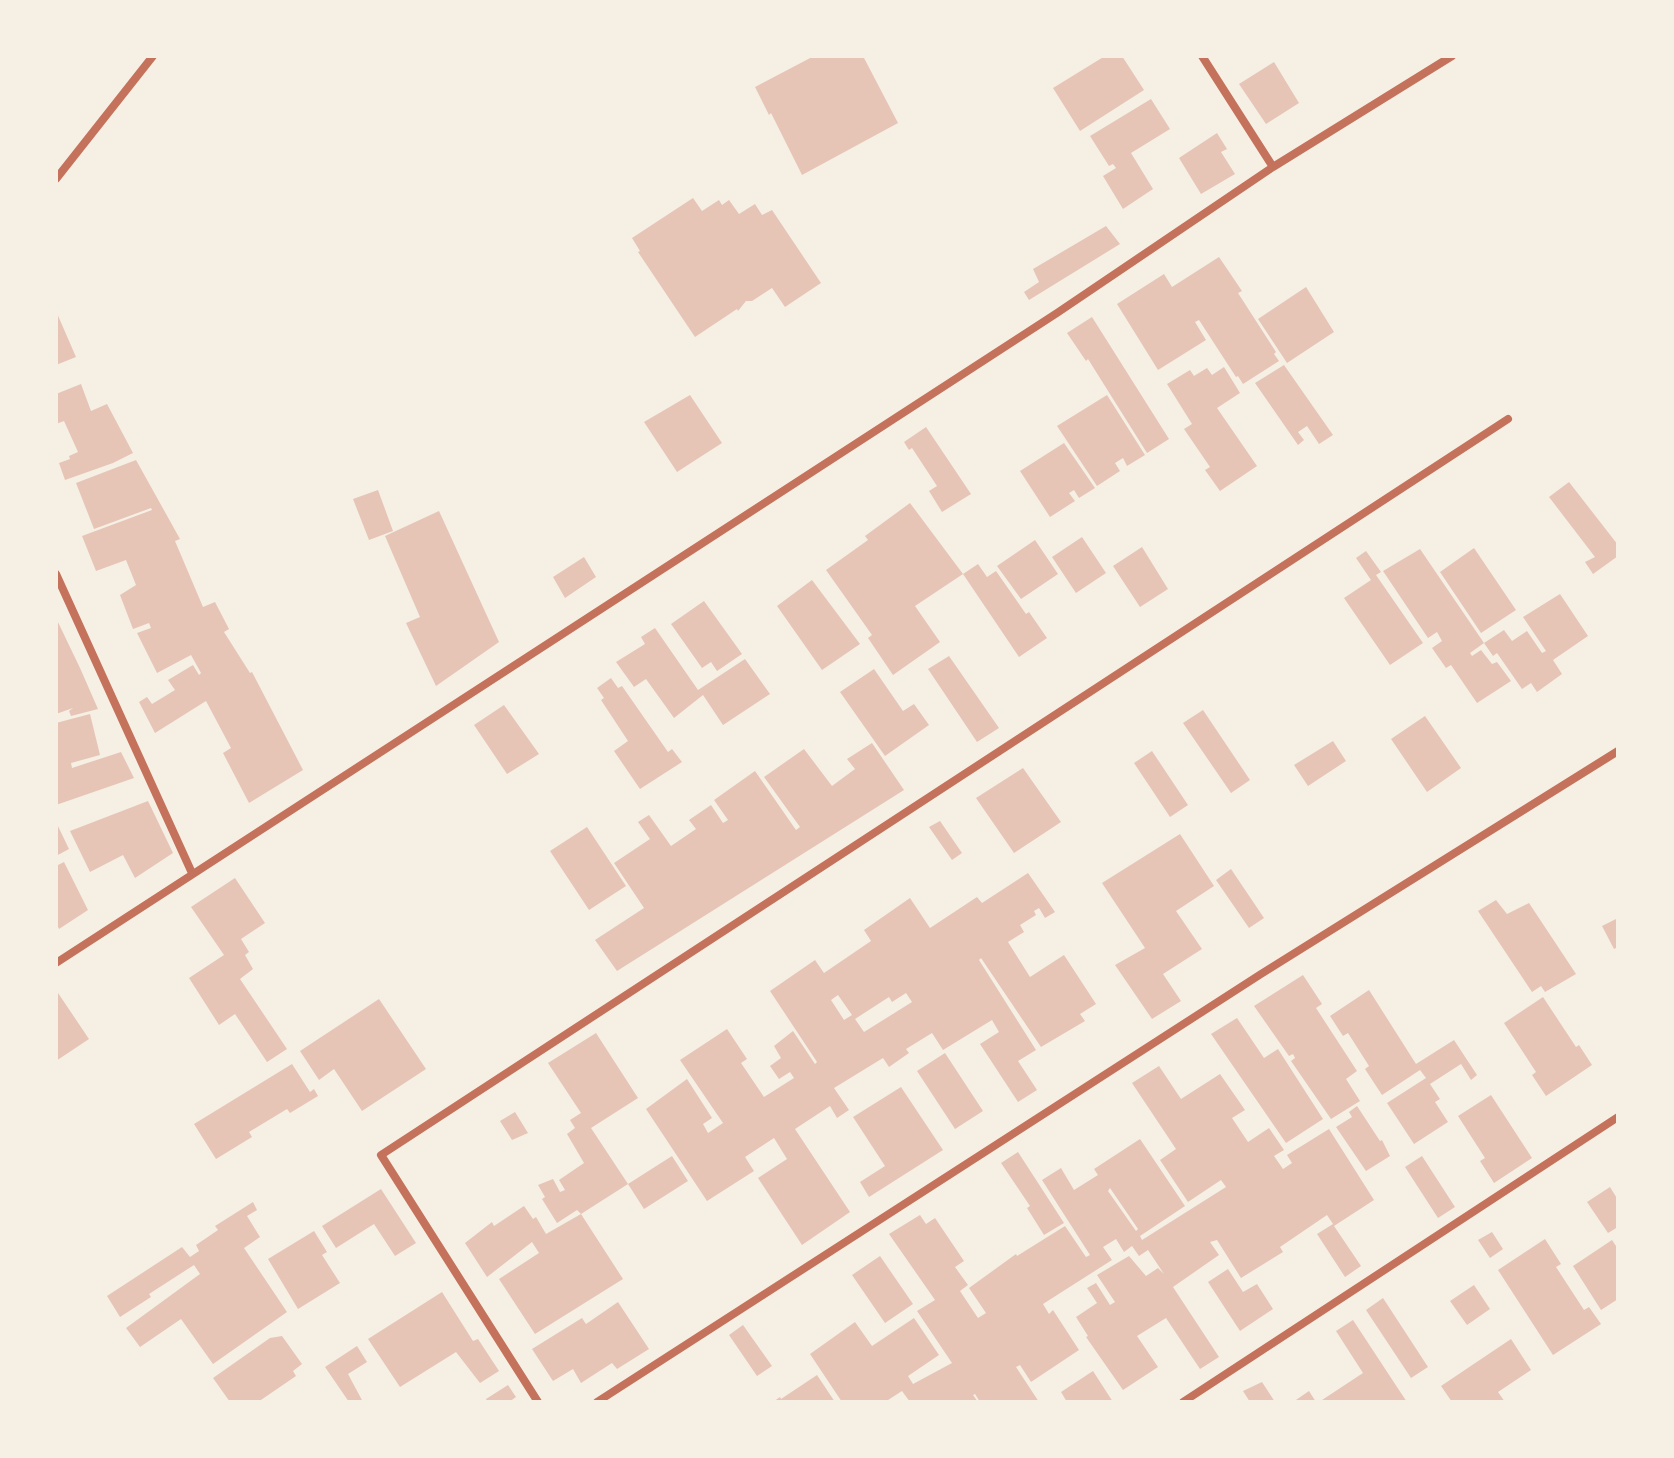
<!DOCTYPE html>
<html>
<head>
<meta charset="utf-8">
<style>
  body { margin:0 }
  #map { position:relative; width:1674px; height:1458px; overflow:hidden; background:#f6efe4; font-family:"PT Sans",sans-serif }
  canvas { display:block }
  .frame { position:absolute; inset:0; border:58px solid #f6efe4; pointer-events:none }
</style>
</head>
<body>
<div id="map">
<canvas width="1674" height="1458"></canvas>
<div class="frame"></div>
</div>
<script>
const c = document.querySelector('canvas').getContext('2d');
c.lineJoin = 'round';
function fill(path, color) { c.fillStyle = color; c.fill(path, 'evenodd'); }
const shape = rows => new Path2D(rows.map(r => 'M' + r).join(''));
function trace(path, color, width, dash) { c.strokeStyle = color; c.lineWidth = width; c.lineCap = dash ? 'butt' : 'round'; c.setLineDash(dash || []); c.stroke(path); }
fill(shape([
  [814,56,863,56,898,123,802,175,771,113,769,115,755,87],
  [1105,56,1122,56,1144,90,1080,131,1053,88],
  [1274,62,1299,103,1266,124,1239,84],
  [1151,99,1170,129,1131,153,1153,189,1123,209,1103,176,1116,168,1113,164,1109,166,1090,136],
  [1217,133,1227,149,1221,152,1235,174,1201,194,1179,158],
  [693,198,702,211,719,200,722,205,729,200,739,214,755,204,762,215,772,210,821,283,785,307,772,288,752,301,746,301,738,311,737,309,695,337,638,252,640,251,632,238],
  [1106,226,1120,244,1029,300,1024,292,1039,282,1033,269],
  [1219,257,1242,291,1238,293,1276,352,1274,354,1279,361,1243,384,1238,376,1236,377,1199,320,1195,322,1206,340,1158,370,1117,304,1164,274,1172,287],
  [1306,287,1334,332,1287,363,1258,319],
  [56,311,76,357,56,365],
  [1092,317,1169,439,1147,453,1088,359,1086,361,1067,333],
  [1284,365,1333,435,1319,444,1307,426,1298,432,1304,440,1298,445,1255,383],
  [1224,367,1240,393,1217,408,1257,466,1220,491,1205,470,1210,467,1184,429,1192,424,1167,384,1190,370,1194,376,1207,368,1212,375],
  [81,384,91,411,107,404,133,453,113,463,65,480,59,463,70,459,69,456,78,452,64,421,56,424,56,394],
  [690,395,722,443,677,472,644,422],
  [1107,395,1145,455,1127,466,1123,458,1115,463,1120,471,1097,486,1057,426],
  [926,427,971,494,942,512,929,491,937,486,912,448,909,450,904,442],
  [1064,443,1095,488,1079,498,1074,490,1069,493,1075,501,1050,517,1020,471],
  [136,460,180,539,175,541,203,607,215,602,229,629,224,632,250,673,252,672,303,770,249,803,223,753,231,748,206,701,155,733,139,702,147,697,152,704,175,690,168,680,193,665,199,675,201,673,191,655,157,673,137,633,151,628,149,623,133,629,120,595,136,585,126,560,96,571,82,536,152,510,151,508,94,529,76,483],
  [1569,482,1618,545,1618,556,1593,574,1585,562,1595,557,1549,497],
  [378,490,393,531,369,540,353,499],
  [910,503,963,574,915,606,940,642,893,675,868,638,872,635,826,570,868,540,865,536],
  [439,511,499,642,436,686,406,623,420,617,385,536],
  [1082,537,1106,573,1076,593,1052,557],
  [1035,540,1058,574,1021,599,997,566],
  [1142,547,1168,589,1140,607,1113,566],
  [1474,548,1516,610,1481,633,1440,572],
  [1420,549,1484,643,1470,653,1472,656,1481,650,1492,664,1497,662,1511,681,1477,703,1451,665,1446,668,1432,648,1442,641,1437,632,1428,638,1383,571],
  [1366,551,1381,572,1376,575,1423,643,1390,665,1344,598,1371,580,1356,558],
  [584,557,596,577,565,598,553,577],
  [978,564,987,577,996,571,1026,614,1029,612,1047,638,1019,657,963,574],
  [812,580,860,644,822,670,777,606],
  [1560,594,1588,636,1553,660,1562,674,1537,692,1531,683,1522,689,1497,653,1493,656,1484,643,1504,630,1512,641,1527,631,1542,653,1546,651,1523,617],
  [704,601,742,654,717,671,711,662,702,668,671,624],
  [56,618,80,668,98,709,71,716,69,711,73,708,56,714],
  [655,628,698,690,745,659,770,694,723,725,703,695,674,718,646,679,634,687,616,662,645,644,641,637],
  [949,656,999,728,977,742,928,669],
  [874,669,903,711,914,704,929,725,885,756,840,692],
  [611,678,618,688,622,686,668,752,672,749,682,762,640,789,614,751,628,741,601,700,604,698,597,688],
  [504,705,539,754,507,774,474,725],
  [1203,710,1250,780,1231,793,1183,723],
  [90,714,100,755,71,763,72,768,121,752,134,778,56,805,56,723],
  [1425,716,1461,768,1427,792,1391,739],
  [1333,741,1346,761,1308,786,1294,765],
  [872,743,904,790,617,971,595,940,644,908,614,863,650,839,638,822,649,815,671,846,696,829,689,820,711,805,723,823,728,820,714,800,755,771,796,830,800,827,764,777,804,749,832,786,855,769,847,759],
  [1152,751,1188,805,1170,817,1134,763],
  [1023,768,1061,822,1014,853,976,798],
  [148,801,173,853,135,878,123,855,90,872,70,831],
  [940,821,962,853,952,860,929,827],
  [56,822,69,849,56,856],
  [587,827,626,886,589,910,550,851],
  [1180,834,1214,886,1176,911,1202,949,1163,974,1181,1001,1152,1019,1115,965,1145,948,1102,883],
  [64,862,88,910,59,929,56,922,56,866],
  [1231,869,1264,918,1249,928,1216,880],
  [1028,873,1055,912,1045,918,1039,908,1034,911,1036,915,1020,925,1024,932,1008,942,1030,977,1064,955,1096,1004,1080,1014,1085,1021,1041,1047,981,958,979,960,1036,1050,1018,1061,1037,1090,1018,1102,980,1044,999,1032,992,1020,943,1050,932,1033,906,1049,909,1053,889,1067,883,1058,834,1088,849,1110,837,1118,830,1106,795,1129,850,1212,802,1245,758,1178,787,1159,774,1138,745,1157,754,1171,707,1201,646,1109,687,1079,712,1118,703,1124,708,1133,723,1123,680,1060,727,1029,747,1059,741,1063,764,1097,794,1078,790,1072,779,1079,770,1066,781,1058,774,1046,793,1031,815,1064,817,1062,770,991,815,960,824,973,871,941,864,930,910,898,930,928,977,897,982,903],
  [906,993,912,1002,864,1032,855,1019,889,997,892,1002],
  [838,995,852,1015,844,1020,831,1000],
  [235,878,265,923,241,939,249,952,245,955,253,969,240,979,287,1049,267,1062,235,1014,219,1025,189,978,224,955,191,907],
  [1496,900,1507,914,1529,903,1576,974,1545,992,1541,986,1532,992,1478,911],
  [1618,918,1618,947,1614,949,1602,926],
  [1303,975,1322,1004,1316,1008,1357,1071,1346,1079,1360,1101,1331,1119,1291,1061,1295,1058,1293,1054,1289,1056,1254,1006],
  [56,990,89,1039,56,1061],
  [1369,990,1416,1064,1454,1040,1477,1075,1471,1080,1461,1064,1430,1084,1440,1099,1435,1102,1448,1122,1414,1144,1387,1103,1426,1078,1420,1070,1382,1095,1365,1069,1369,1066,1348,1033,1343,1036,1330,1016],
  [1543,997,1576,1047,1579,1045,1592,1065,1546,1096,1532,1075,1536,1072,1504,1023],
  [379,999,426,1069,362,1111,334,1069,319,1080,300,1051],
  [1237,1018,1264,1058,1278,1049,1323,1119,1286,1143,1211,1034],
  [596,1033,638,1098,591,1128,628,1184,581,1214,577,1210,557,1223,542,1199,545,1197,538,1185,553,1179,560,1192,565,1190,559,1180,584,1163,567,1134,575,1128,570,1120,581,1113,548,1063],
  [945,1053,983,1111,955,1129,917,1071],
  [292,1064,310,1092,314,1089,318,1096,290,1113,287,1109,249,1132,252,1137,216,1159,194,1124],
  [1159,1066,1181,1099,1220,1074,1245,1110,1232,1118,1248,1142,1269,1128,1284,1150,1274,1156,1283,1169,1292,1163,1287,1155,1329,1129,1374,1200,1334,1226,1361,1266,1345,1277,1317,1234,1333,1224,1327,1215,1280,1247,1283,1252,1241,1278,1217,1240,1210,1242,1219,1255,1173,1287,1219,1357,1200,1369,1166,1318,1137,1336,1158,1367,1123,1390,1086,1337,1088,1336,1076,1317,1097,1303,1087,1288,1096,1283,1110,1305,1115,1302,1097,1275,1129,1256,1146,1276,1158,1268,1164,1274,1148,1250,1139,1256,1132,1246,1124,1252,1116,1239,1103,1247,1112,1260,1043,1304,1049,1314,1053,1310,1079,1350,1031,1382,1020,1365,1016,1367,1039,1402,980,1402,975,1394,973,1395,978,1402,910,1402,902,1391,885,1402,842,1402,810,1354,855,1322,872,1346,914,1318,939,1355,908,1376,913,1384,952,1363,917,1311,935,1300,889,1234,920,1215,926,1224,935,1218,964,1261,955,1267,968,1285,960,1291,978,1318,986,1313,969,1288,1016,1254,1017,1256,1065,1226,1086,1257,1090,1255,1042,1180,1061,1168,1074,1190,1098,1175,1094,1169,1140,1139,1185,1206,1140,1236,1142,1240,1226,1187,1221,1180,1188,1202,1160,1160,1176,1149,1132,1083],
  [1110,1188,1138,1229,1136,1231,1108,1191],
  [901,1087,943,1150,869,1197,860,1182,885,1166,853,1117],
  [1491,1095,1532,1158,1494,1183,1480,1161,1485,1158,1458,1116],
  [1357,1106,1380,1141,1382,1140,1390,1156,1366,1171,1336,1127,1352,1117,1349,1112],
  [515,1112,528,1133,512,1140,500,1121],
  [1018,1152,1064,1223,1044,1235,1027,1208,1030,1206,1001,1163],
  [672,1156,688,1181,644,1209,628,1184],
  [1422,1156,1455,1207,1438,1218,1405,1167],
  [1610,1187,1618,1200,1618,1227,1608,1233,1587,1202],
  [381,1189,416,1243,395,1256,374,1224,336,1248,322,1226],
  [253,1202,257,1210,247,1216,260,1237,244,1248,287,1312,213,1364,181,1319,140,1347,126,1328,200,1274,194,1265,149,1294,151,1297,120,1317,107,1296,182,1247,190,1257,199,1251,196,1245,218,1230,215,1226],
  [524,1206,533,1219,536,1217,546,1234,581,1214,623,1279,535,1334,499,1279,539,1253,532,1242,487,1277,465,1243,492,1222,494,1226],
  [314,1231,327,1252,322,1255,340,1283,298,1309,268,1259],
  [1492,1232,1503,1249,1490,1258,1478,1240],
  [1545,1239,1561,1264,1556,1267,1584,1310,1589,1307,1601,1324,1553,1355,1498,1270],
  [1612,1240,1618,1249,1618,1299,1601,1310,1573,1266],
  [880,1256,913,1304,885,1323,852,1275],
  [1228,1269,1243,1292,1257,1284,1273,1309,1240,1331,1208,1282],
  [1474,1285,1490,1309,1467,1325,1450,1301],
  [442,1292,473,1341,478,1339,499,1371,480,1383,456,1352,400,1387,368,1339],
  [1383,1298,1428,1367,1411,1378,1366,1310],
  [618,1302,649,1349,617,1369,612,1363,581,1383,573,1369,553,1381,532,1349,582,1318,586,1324],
  [1353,1320,1397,1387,1407,1402,1319,1402,1363,1373,1336,1331],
  [743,1325,772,1366,757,1376,729,1335],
  [282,1336,302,1364,293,1371,296,1376,258,1402,230,1402,213,1378,270,1338],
  [1511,1339,1531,1370,1498,1392,1505,1402,1452,1402,1441,1386],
  [357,1346,367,1362,348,1374,363,1402,349,1402,325,1367],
  [1093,1371,1113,1402,1067,1402,1061,1392],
  [817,1375,835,1402,773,1402,780,1397,781,1399],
  [1262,1382,1275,1402,1250,1402,1243,1391],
  [508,1385,516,1397,509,1402,487,1402,486,1399],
  [1309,1391,1316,1402,1293,1402]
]), '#e6c5b7');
trace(shape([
  [1202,56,1273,167],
  [56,179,153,56],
  [56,574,192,873],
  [56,963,1057,313,1273,167,1452,56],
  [538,1402,381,1155,1508,419],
  [597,1402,1261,974,1618,751],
  [1183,1402,1618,1117]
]), '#c5725c', 8);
</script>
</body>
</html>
